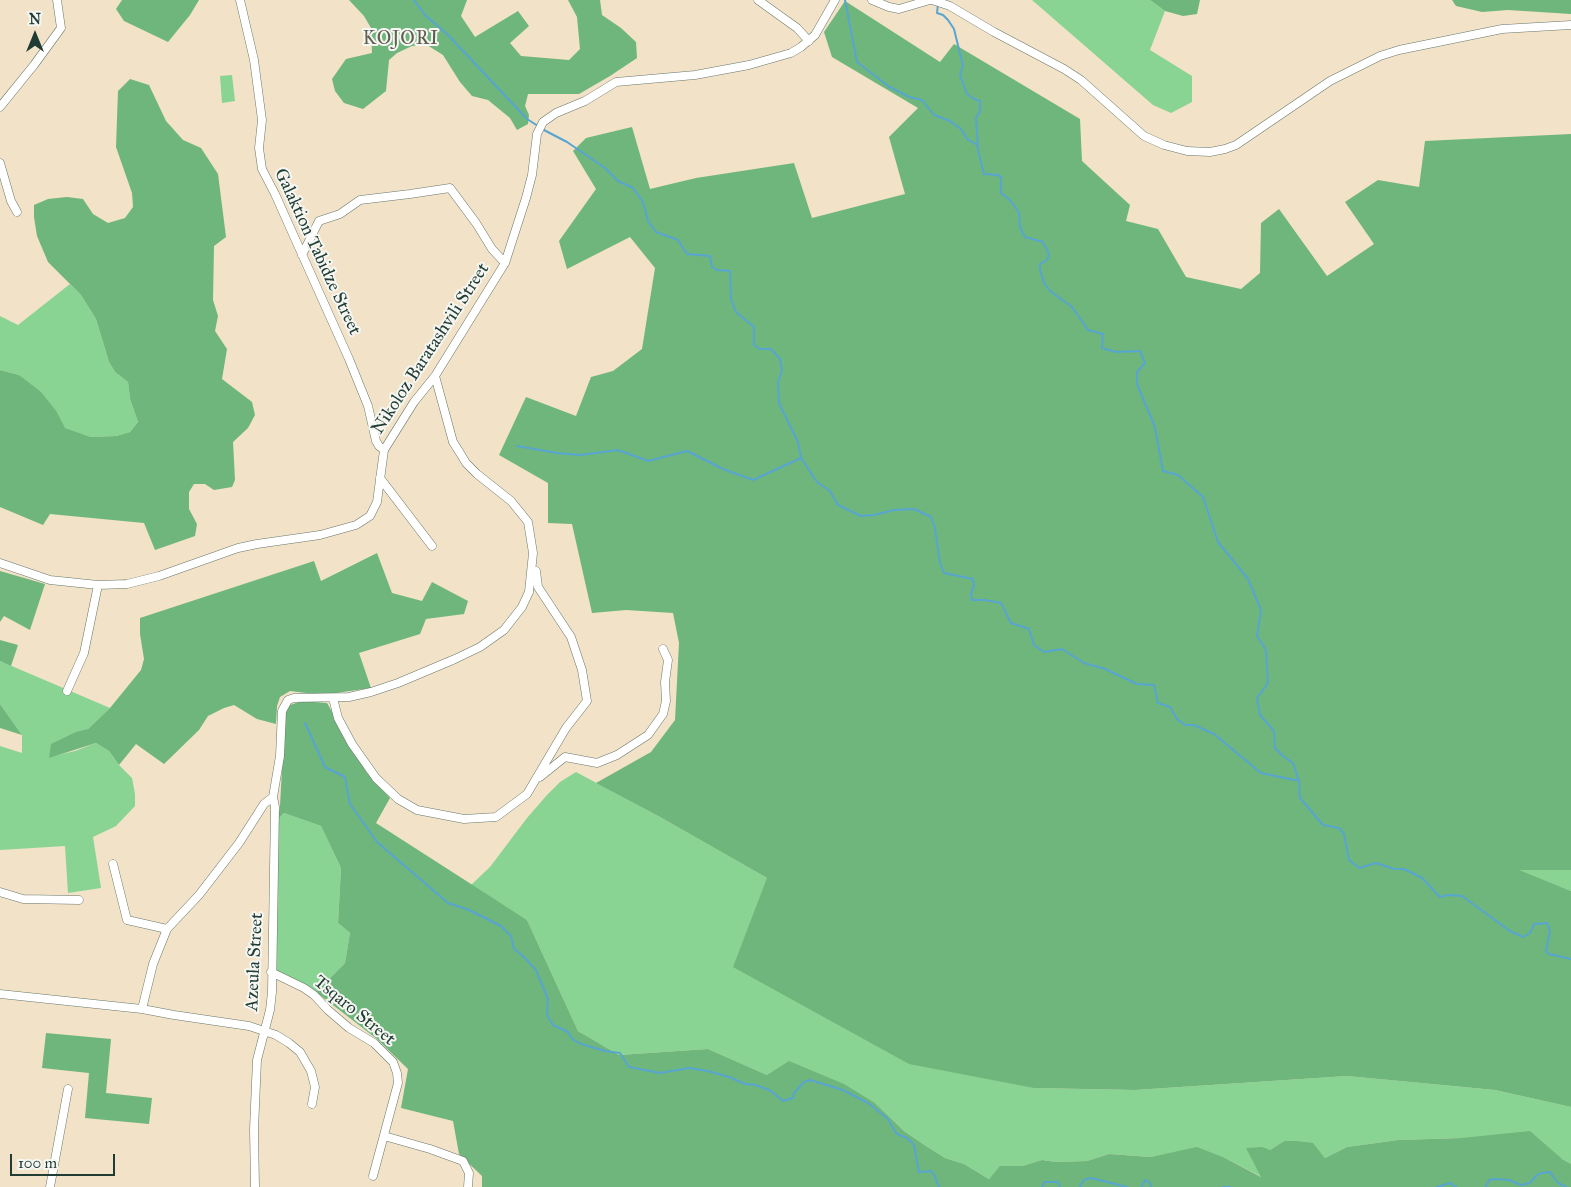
<!DOCTYPE html>
<html>
<head>
<meta charset="utf-8">
<style>
  body { margin:0 }
  #map { position:relative; width:1571px; height:1187px; overflow:hidden; background:#f1e2c8; font-family:"IM FELL Great Primer",serif }
  canvas { display:block }
  .north { position:absolute; left:10px; top:10px; width:50px; height:50px; -webkit-text-stroke:4px #f6f6f2; paint-order:stroke; rotate:0deg; font-size:14px; font-weight:700; line-height:20px; text-align:center; color:#1f3d34 }
  .north::after { content:''; display:block; margin:auto; width:18px; height:22px; background:#1f3d34; clip-path:polygon(50% 0,100% 100%,50% 72%,0 100%) }
  .scale { position:absolute; left:10px; top:1154px; width:105px; height:22px; box-sizing:border-box; border:2px solid #1f3d34; border-top:0; padding-left:6px; font-size:15px; line-height:18px; white-space:nowrap; color:#1f3d34; -webkit-text-stroke:4px #f6f6f2; paint-order:stroke }
</style>
</head>
<body>
<div id="map">
<canvas width="1571" height="1187"></canvas>
<div class="north">N</div>
<div class="scale">100 m</div>
</div>
<script>
const c = document.querySelector('canvas').getContext('2d');
c.lineJoin = 'round';
function fill(path, color) { c.fillStyle = color; c.fill(path, 'evenodd'); }
const shape = rows => new Path2D(rows.map(r => 'M' + r).join(''));
function trace(path, color, width, dash) { c.strokeStyle = color; c.lineWidth = width; c.lineCap = dash ? 'butt' : 'round'; c.setLineDash(dash || []); c.stroke(path); }
function label(font, color, halo, rows, align = 'center') {
  c.font = font + ' "IM FELL Great Primer",serif'; c.lineWidth = 4; c.setLineDash([]); c.textBaseline = 'middle'; c.strokeStyle = halo; c.fillStyle = color; for (const [text, x, y, turn = 0] of rows) {
    c.save(); c.translate(x, y); c.rotate((+turn || 0) * Math.PI / 180); c.textAlign = isNaN(turn) ? turn : align; if (halo) c.strokeText(text, 0, 0); c.fillText(text, 0, 0); c.restore();
  }
}
fill(shape([
  [1032,0,1150,0,1165,11,1150,50,1192,76,1192,102,1171,113,1153,105],
  [232,75,235,101,222,103,220,76],
  [70,284,81,295,96,319,109,362,115,372,128,382,130,399,138,422,130,432,116,436,91,437,64,428,57,412,19,375,0,370,0,316,18,325],
  [0,661,110,708,88,729,65,738,49,757,75,751,96,743,109,751,119,765,132,778,135,794,135,806,116,826,93,837,101,888,68,893,65,846,0,850,0,746,22,753,22,735,0,704],
  [576,772,660,817,767,878,1034,1088,1135,1090,1347,1076,1495,1090,1571,1107,1571,1164,1562,1159,1462,1138,1398,1140,1347,1147,1325,1158,1313,1144,1284,1141,1270,1150,1247,1148,1262,1177,1225,1158,1168,1154,1151,1157,1109,1154,1087,1161,1056,1162,1042,1160,1022,1166,1001,1166,989,1179,964,1164,945,1158,926,1146,904,1131,875,1103,767,1075,708,1049,619,1055,578,1031,527,920,471,885,490,867,527,818,547,795,560,782],
  [284,813,321,826,341,868,338,923,350,933,345,963,316,992,275,970,278,819],
  [1517,870,1571,870,1571,891]
]), '#89d492');
fill(shape([
  [122,0,199,0,190,15,168,42,124,21,116,9],
  [349,0,467,0,461,16,475,37,518,11,529,26,510,43,521,56,569,60,580,49,577,17,568,0,600,0,602,15,621,28,636,42,637,58,610,76,579,94,528,94,525,106,529,115,528,124,517,130,510,118,488,100,472,96,460,82,443,55,427,45,412,46,397,53,389,60,386,91,363,109,344,103,335,91,332,79,346,59,372,53,371,28,364,16],
  [1150,0,1200,0,1197,14,1183,16,1165,11],
  [1452,0,1571,0,1571,14,1508,10,1482,12,1456,6],
  [845,1,940,62,954,44,1080,119,1082,161,1130,205,1126,221,1158,229,1186,277,1241,289,1260,273,1261,223,1279,209,1327,276,1374,244,1345,202,1378,180,1419,187,1425,141,1571,134,1571,870,1519,870,1571,891,1571,1107,1495,1090,1347,1076,1135,1090,1034,1088,909,1064,733,967,767,878,660,817,596,783,651,752,675,720,679,643,673,613,626,610,592,613,572,524,548,523,548,483,499,455,526,397,576,416,591,377,613,371,642,349,655,268,630,237,567,269,559,241,596,189,573,151,586,138,632,127,650,189,696,178,794,163,812,218,905,194,889,137,918,108,832,57,824,32],
  [130,79,149,85,166,121,183,140,201,148,218,174,226,237,214,246,213,300,218,316,215,331,227,349,222,379,252,402,255,415,248,428,233,442,235,480,232,487,214,490,205,484,194,484,189,492,189,509,197,524,195,536,155,550,144,523,50,514,43,525,0,507,0,370,19,375,41,392,57,412,65,428,91,437,116,436,130,432,138,422,130,399,128,382,115,372,109,362,96,319,81,295,48,262,37,236,34,217,34,205,48,199,67,197,83,199,93,214,108,223,125,218,133,207,132,193,116,147,118,91],
  [377,553,392,593,422,601,432,582,468,601,464,614,426,619,420,634,359,653,371,688,322,695,290,691,280,697,277,706,276,724,257,719,234,705,224,708,208,716,199,730,164,764,136,744,119,765,109,751,96,743,49,758,51,744,76,732,88,729,110,708,141,670,144,659,140,634,140,618,314,561,321,581],
  [0,571,45,584,30,630,4,616,0,622],
  [0,640,18,645,11,666,0,661],
  [302,701,327,703,367,773,390,798,376,823,527,920,578,1031,619,1055,708,1049,767,1075,789,1061,844,1084,875,1103,904,1131,926,1146,945,1158,964,1164,989,1179,1000,1166,1022,1166,1042,1160,1056,1162,1087,1161,1109,1154,1151,1157,1197,1147,1225,1158,1261,1177,1246,1148,1262,1147,1270,1150,1284,1141,1296,1141,1313,1143,1325,1158,1347,1147,1398,1140,1462,1138,1530,1131,1562,1159,1571,1164,1571,1187,482,1187,482,1176,459,1154,453,1121,401,1108,408,1069,377,1039,316,992,345,963,350,933,338,923,341,868,321,826,284,813,278,819,280,806,285,714,290,705],
  [0,704,22,735,0,728],
  [46,1033,111,1039,106,1093,152,1098,149,1124,85,1118,89,1073,42,1068]
]), '#6eb67c');
trace(shape([
  [414,0,425,15,448,35,527,119,538,126],
  [845,0,857,62,888,86,909,97,922,100,934,115,950,121,961,129,967,139,977,145],
  [938,4,937,13,943,15,948,20,954,29,963,66,960,75,967,94,974,99,980,101,980,111,976,118,978,150,984,174,997,175,1001,177,1001,193,1011,201,1019,213,1020,227,1025,237,1043,242,1049,254,1047,260,1040,264,1040,269,1044,283,1050,291,1072,307,1088,330,1103,334,1102,348,1116,352,1140,351,1145,363,1137,372,1137,384,1155,427,1163,471,1178,475,1203,497,1218,542,1248,579,1261,610,1257,636,1266,650,1268,683,1257,698,1260,715,1274,731,1275,748,1283,756,1293,763,1299,781,1300,798,1323,825,1339,828,1344,834,1349,860,1359,868,1376,863,1394,869,1404,869,1422,878,1440,897,1448,895,1462,896,1510,931,1523,937,1530,933,1534,924,1547,923,1550,931,1546,951,1549,954,1571,959],
  [542,129,567,142,605,168,618,181,633,188,643,202,648,221,656,232,678,240,687,254,710,256,712,267,717,270,730,271,731,299,736,312,754,327,754,345,760,349,771,349,780,359,782,371,778,382,779,403,798,442,801,458,817,482,830,491,838,505,861,516,874,515,894,510,914,509,931,517,935,528,940,563,944,573,973,579,974,586,971,593,972,600,985,600,1001,603,1011,623,1029,629,1034,645,1044,652,1062,649,1084,663,1105,669,1137,684,1154,685,1158,703,1170,707,1177,719,1185,725,1194,725,1214,734,1261,773,1299,781],
  [517,446,557,453,580,455,618,450,648,461,687,451,723,469,753,480,801,458],
  [305,723,325,767,345,777,350,804,377,842,448,903,469,910,501,926,511,936,514,949,523,956,536,970,548,999,547,1015,553,1025,568,1032,572,1039,581,1044,605,1051,620,1053,629,1067,660,1073,689,1068,708,1071,729,1077,745,1084,756,1085,771,1091,783,1101,793,1098,794,1093,804,1082,810,1080,843,1090,868,1103,887,1118,897,1134,907,1138,914,1145,919,1172,931,1171,934,1175,939,1187],
  [1042,1187,1045,1182,1058,1182,1060,1187],
  [1080,1187,1084,1180,1091,1178,1127,1187],
  [1142,1187,1145,1180,1150,1183,1151,1187],
  [1223,1187,1230,1187],
  [1437,1187,1450,1183,1456,1187],
  [1486,1187,1489,1180,1494,1179,1509,1180,1521,1185,1530,1183,1536,1176,1541,1173,1550,1172,1558,1183,1566,1187]
]), '#58a5d1', 2);
const minor = shape([
  [240,0,254,60,262,120,259,148,262,169,275,194,349,359,368,406,376,441,379,446,384,450],
  [758,0,797,28,809,41],
  [872,0,889,7,899,9,930,0],
  [932,0,950,6,994,32,1064,69,1081,80,1144,136,1164,145,1187,151,1210,152,1225,149,1236,145,1330,81,1380,56,1399,50,1502,29,1571,25],
  [0,107,34,65,61,28,57,0],
  [0,163,11,201,17,212],
  [302,255,319,221,340,214,360,200,410,194,450,188,476,223,492,249,505,263],
  [380,478,432,546],
  [0,563,50,580,98,585,127,584,159,576,238,548,257,544,320,535,356,525,370,516,377,502,384,450,414,402,435,376,505,263,526,198,532,175,537,134,543,122,556,113,585,101,616,82,695,75,749,65,791,53,801,47,815,35,835,0],
  [67,691,84,653,98,585],
  [333,698,338,718,352,744,376,778,398,799,417,810,464,819,496,817,527,794,566,728,587,701,582,670,571,637,538,587,536,571],
  [540,777,565,757,597,763,617,755,648,735,663,714,666,701,665,682,668,660,663,649],
  [113,864,127,920,167,929],
  [0,892,23,899,79,900],
  [271,972,304,988,314,995,328,1010,349,1028,374,1043,393,1062,397,1073,398,1083,373,1176],
  [0,994,142,1009,174,1015,249,1026,276,1035,289,1043,300,1052,311,1071,315,1087,312,1104],
  [142,1009,153,964,167,929,199,895,239,843,264,804,273,797,280,756,282,711,288,700,294,698,349,697,371,692,398,683,455,659,480,647,504,630,522,607,529,592,533,553,528,522,511,501,477,474,466,463,460,453,453,442,435,376],
  [384,1136,430,1149,463,1161,469,1173,468,1187],
  [50,1187,68,1089],
  [255,1187,254,1129,257,1060,270,1010,272,992,275,807,273,797]
]);
trace(minor, '#687768', 9);
trace(minor, '#fff', 8);
label('18px', '#1f3d34', '#f6f6f2', [
  ["Galaktion Tabidze Street",317,252,65],
  ["Nikoloz Baratashvili Street",431,349,-57],
  ["Azeula Street",255,962,-87],
  ["Tsqaro Street",354,1011,39]
]);
c.letterSpacing = '1px';
label('19px', '#5f5e4e', '#f6f6f2', [
  ["KOJORI",401,39]
]);
c.letterSpacing = '0px';
</script>
</body>
</html>
